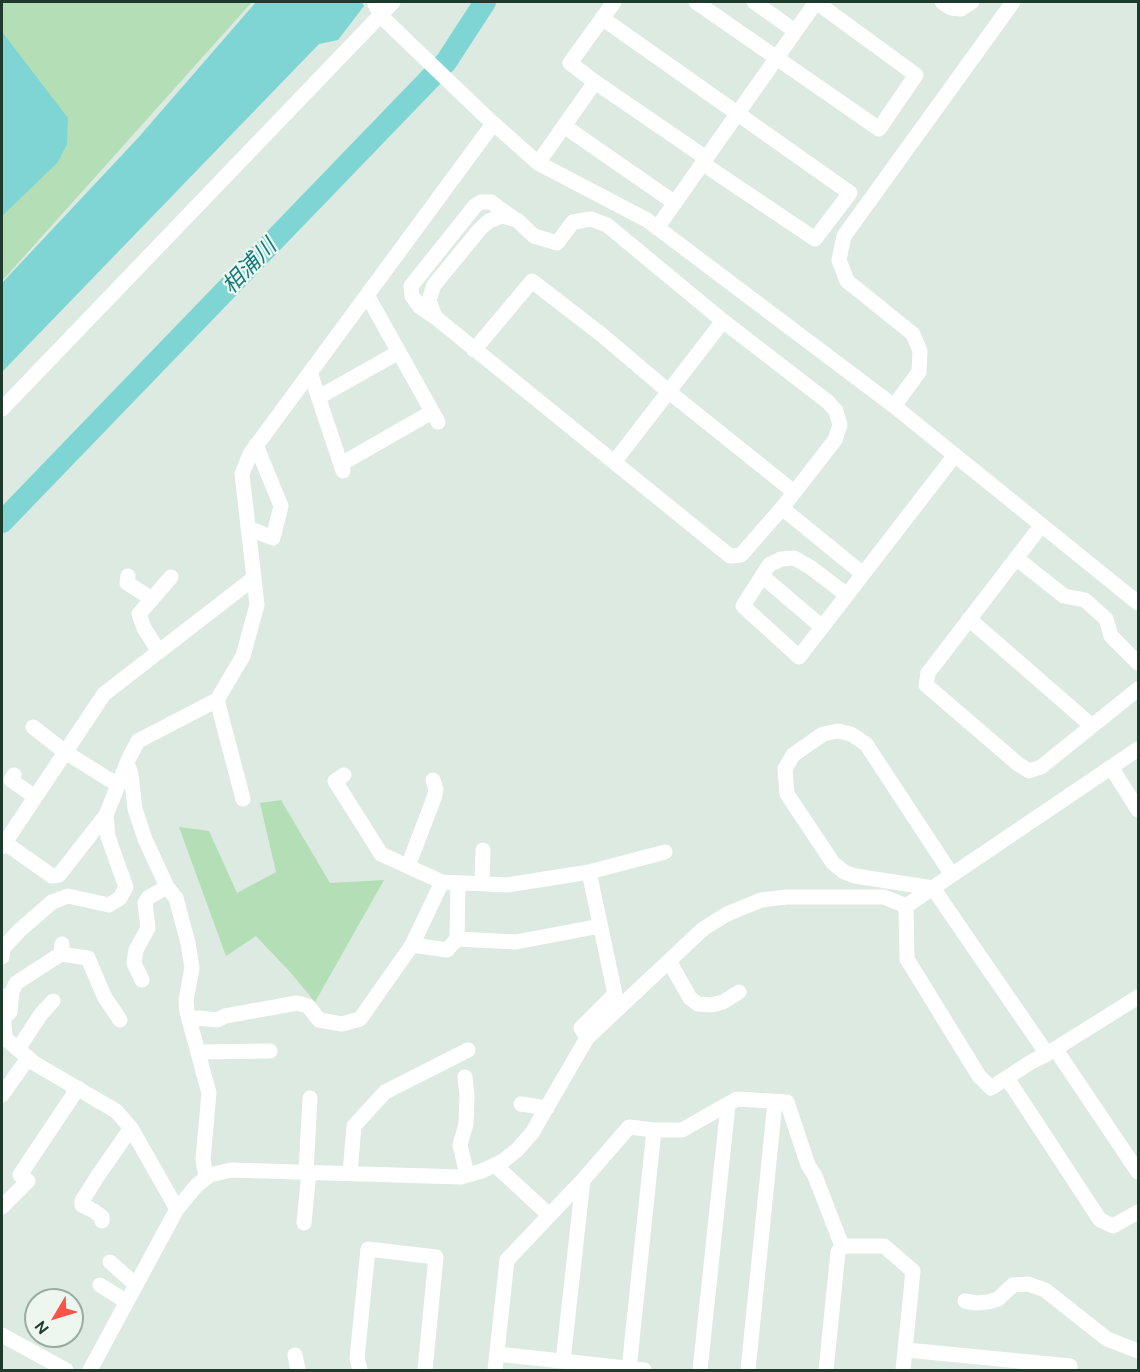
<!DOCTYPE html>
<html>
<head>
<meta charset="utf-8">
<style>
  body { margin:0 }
  #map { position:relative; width:1140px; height:1372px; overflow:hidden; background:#dceae1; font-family:Ubuntu,sans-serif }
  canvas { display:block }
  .frame { position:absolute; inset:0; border:3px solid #1d3a2d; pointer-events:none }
  .north { position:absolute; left:24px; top:1288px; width:60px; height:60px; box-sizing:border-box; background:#edf7f0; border:2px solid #9aaba2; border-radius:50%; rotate:232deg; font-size:16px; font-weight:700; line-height:24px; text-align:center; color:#1d3a2d }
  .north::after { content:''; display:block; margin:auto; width:21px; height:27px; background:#fe5246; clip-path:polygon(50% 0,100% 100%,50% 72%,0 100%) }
</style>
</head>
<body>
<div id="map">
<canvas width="1140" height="1372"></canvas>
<div class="frame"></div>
<div class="north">N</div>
</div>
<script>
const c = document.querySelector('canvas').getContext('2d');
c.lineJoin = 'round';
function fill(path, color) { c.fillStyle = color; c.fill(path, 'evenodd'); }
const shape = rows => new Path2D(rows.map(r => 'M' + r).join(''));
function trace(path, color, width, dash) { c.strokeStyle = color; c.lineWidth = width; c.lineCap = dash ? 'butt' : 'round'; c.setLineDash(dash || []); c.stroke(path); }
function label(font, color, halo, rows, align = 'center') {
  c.font = font + ' Ubuntu,"Noto Sans JP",sans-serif'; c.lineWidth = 4.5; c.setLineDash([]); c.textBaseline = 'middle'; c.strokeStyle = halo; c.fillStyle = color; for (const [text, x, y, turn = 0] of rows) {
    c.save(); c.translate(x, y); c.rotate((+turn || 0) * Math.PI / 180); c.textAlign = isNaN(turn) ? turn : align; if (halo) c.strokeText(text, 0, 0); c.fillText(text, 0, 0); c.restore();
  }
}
fill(shape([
  [2,2,252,2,2,281],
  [281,800,330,883,384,880,315,1002,291,973,256,936,226,956,179,827,209,831,237,893,276,872,260,803]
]), '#b3deb6');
fill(shape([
  [256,2,362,2,364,6,338,40,319,44,2,372,2,283,138,138],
  [2,32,68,118,67,144,58,162,2,216]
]), '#7ed5d3');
trace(shape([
  [2,522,446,62,485,2]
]), '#7ed5d3', 22);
trace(shape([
  [374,2,380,14,385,20,484,115,538,163,647,220,894,406,1138,603],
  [696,2,879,129,916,75,816,2],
  [754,2,795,31],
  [942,2,951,8,961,9,972,2],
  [602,18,850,193,815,239,702,163],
  [595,82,570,63,614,2],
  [564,126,675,203],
  [538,163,595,82,706,158],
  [502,216,517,220,534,236,557,243,573,222,591,219,607,225,723,321,828,402,836,411,840,425,835,440,782,508,741,555,730,556,435,317,429,300,434,285,480,229,489,221,502,216],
  [657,228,816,2],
  [367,295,438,422],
  [435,317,420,307,412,296,411,286,475,206,481,202,491,202,513,218],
  [474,350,532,281,602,335,668,391,794,492],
  [310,372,343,471],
  [319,397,399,352],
  [894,406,919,372,920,351,913,334,847,281,839,260,844,236,1013,2],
  [2,409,393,2],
  [615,461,723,321],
  [341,464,432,412],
  [782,508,863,574],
  [1041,526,928,673,926,685,1018,764,1029,771,1041,767,1138,689],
  [248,528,273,538,281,506,256,445],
  [1016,558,1064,596,1085,600,1106,619,1111,636,1138,663],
  [128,576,127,583,152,599],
  [762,576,822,627],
  [847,595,810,567,794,558,781,559,769,565,743,606,799,657,955,455],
  [969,619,1092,726],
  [159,652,144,628,139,614,171,577],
  [217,700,243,799],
  [33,727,65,752,118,785],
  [127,763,131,774,135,809,145,839,167,887,176,898,188,943,192,968,186,1000,187,1012,209,1093,203,1159,206,1178],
  [1111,767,1138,810],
  [14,775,11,780,35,797],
  [344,775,335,781,381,854,442,882,507,885,589,872],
  [2,841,52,876,59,875,106,815],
  [2,847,104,694,254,578],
  [408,866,434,798,436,790,433,780],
  [952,875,866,744,851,734,838,731,823,734,793,755,785,769,787,794,833,863,844,872,855,876,933,888,1047,1054,1138,997],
  [458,883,457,939,516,942,600,926],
  [482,884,483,850],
  [906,906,907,959,979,1076,991,1088,1031,1062,1047,1054],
  [412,945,442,882],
  [61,954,88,958,104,996,120,1020],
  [2,957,3,948,20,930,52,902,68,896,109,905,120,898,126,887,108,837,106,815,129,758,138,741,217,700,243,656,257,605,242,474,250,454,493,124],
  [669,961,690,998,698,1004,711,1005,723,1002,739,992],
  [142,980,134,963,136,950,148,928,145,903,149,897,167,887],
  [2,996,5,1038,34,1063,116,1111,131,1128,177,1209],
  [7,1015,10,1012,12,992,16,983,61,954,62,944],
  [191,1023,198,1018,217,1020,225,1016,297,1003,308,1006,319,1020,342,1024,360,1019,412,945,447,950,457,939],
  [587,1038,581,1028,615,994,589,872,665,852],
  [18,1049,41,1014,53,1001],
  [1056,1050,1138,1172],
  [199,1052,270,1051],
  [465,1077,467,1096,466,1124,460,1145,467,1175],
  [1007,1078,1100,1220,1113,1226,1138,1212],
  [2,1095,28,1058],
  [521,1104,547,1108],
  [495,1165,549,1215],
  [306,1172,310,1098],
  [350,1174,354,1126,385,1092,468,1050],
  [2,1207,28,1181,20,1175,78,1088],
  [102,1221,102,1217,94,1211,82,1205,82,1201,99,1174,131,1128],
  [304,1223,309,1172],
  [842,1246,884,1246,913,1271,903,1370],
  [110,1262,136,1285],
  [100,1285,127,1302],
  [965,1301,976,1303,988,1302,998,1299,1013,1285,1028,1284,1045,1290,1107,1339,1138,1351],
  [2,1335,66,1370],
  [907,1350,1070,1366,1069,1370],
  [497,1354,644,1370],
  [295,1355,298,1370],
  [563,1361,583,1180],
  [629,1369,654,1130],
  [90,1370,177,1209,197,1185,210,1175,231,1170,461,1177,482,1171,503,1161,517,1150,532,1133,587,1038,703,929,727,914,761,900,786,897,884,897,906,906,1138,749],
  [360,1370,357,1358,368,1249,436,1257,425,1370],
  [495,1370,507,1260,583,1180,629,1127,654,1130,682,1130,737,1099,787,1102,808,1165,815,1176,842,1246],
  [700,1370,728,1105],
  [748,1370,775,1102],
  [826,1370,838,1252,842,1246]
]), '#fff', 15);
label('italic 22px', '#137b79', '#edf7f0', [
  ["相浦川",249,266,-46]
]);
</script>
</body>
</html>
